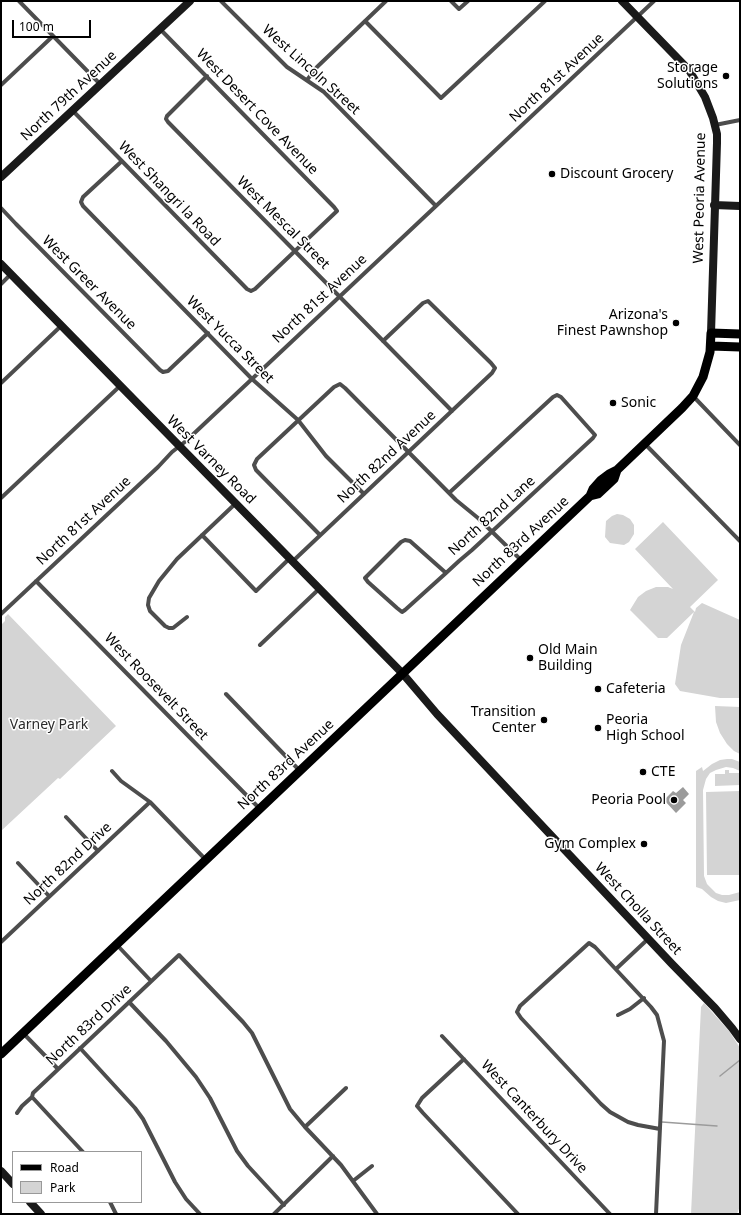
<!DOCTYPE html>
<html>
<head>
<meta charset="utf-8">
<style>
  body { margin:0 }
  #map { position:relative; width:741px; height:1215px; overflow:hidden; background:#fff; font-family:"Noto Sans",sans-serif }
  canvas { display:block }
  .frame { position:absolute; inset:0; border:2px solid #000; pointer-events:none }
  .legend { position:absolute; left:12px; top:1151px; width:130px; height:52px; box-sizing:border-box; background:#fff; border:1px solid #999; margin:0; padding:5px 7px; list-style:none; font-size:12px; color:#000 }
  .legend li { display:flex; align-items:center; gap:8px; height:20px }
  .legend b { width:20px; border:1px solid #999 }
  .scale { position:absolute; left:12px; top:20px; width:79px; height:18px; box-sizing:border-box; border:2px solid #000; border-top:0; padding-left:5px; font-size:12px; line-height:14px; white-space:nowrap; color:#000; -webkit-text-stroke:3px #fff; paint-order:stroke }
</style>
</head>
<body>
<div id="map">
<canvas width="741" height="1215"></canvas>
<div class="frame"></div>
<ul class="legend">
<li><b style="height:5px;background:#000"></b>Road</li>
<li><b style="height:11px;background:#d4d4d4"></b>Park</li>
</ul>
<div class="scale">100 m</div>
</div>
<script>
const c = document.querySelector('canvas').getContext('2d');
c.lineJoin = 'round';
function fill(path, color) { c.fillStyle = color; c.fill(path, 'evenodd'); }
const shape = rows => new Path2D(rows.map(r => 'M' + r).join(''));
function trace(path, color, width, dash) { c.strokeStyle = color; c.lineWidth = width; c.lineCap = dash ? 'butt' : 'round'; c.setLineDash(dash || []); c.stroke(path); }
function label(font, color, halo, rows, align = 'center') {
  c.font = font + ' "Noto Sans",sans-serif'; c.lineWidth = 3; c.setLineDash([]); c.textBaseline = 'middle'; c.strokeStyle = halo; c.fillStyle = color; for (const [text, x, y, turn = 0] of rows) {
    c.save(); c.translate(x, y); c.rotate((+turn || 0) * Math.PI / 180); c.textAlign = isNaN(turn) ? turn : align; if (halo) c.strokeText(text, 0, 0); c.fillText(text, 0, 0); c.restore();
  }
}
fill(shape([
  [617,514,623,515,630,519,634,525,634,534,629,542,624,545,610,543,605,537,606,521,612,516],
  [663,522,718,580,690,607,695,612,696,608,702,603,740,620,740,698,720,698,680,691,675,684,681,645,694,612,667,638,658,638,630,610,638,597,646,591,656,587,668,587,673,589,635,549],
  [8,614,116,726,60,779,58,778,1,831,1,625,5,621,5,617],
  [715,706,740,707,740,754,734,751,727,744,720,733,716,722],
  [727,759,732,759,740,762,740,771,733,768,726,767,716,770,710,773,706,779,703,790,704,876,707,884,716,893,722,895,729,895,740,892,740,900,726,903,718,901,711,897,702,889,696,887,696,771,702,767,703,771,712,764,720,760],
  [725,770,729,770,729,773,739,773,739,783,740,785,715,786,715,774,725,774],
  [740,791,740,875,707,875,706,792],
  [704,1003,729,1031,740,1048,740,1206,737,1214,691,1214,701,1007]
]), '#d4d4d4');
fill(shape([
  [683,787,689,794,683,800,686,803,676,813,664,800,673,791,676,793]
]), '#9b9b9b');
trace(shape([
  [720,1076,740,1060],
  [662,1122,717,1126]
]), '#9b9b9b', 1.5);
trace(shape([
  [19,1,100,84],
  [221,1,287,67,324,92,436,206],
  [451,1,459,9,468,1],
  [365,21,441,98,545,1],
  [207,76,167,116,166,119,168,122,452,411],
  [307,80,317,67,386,1],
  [1,85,53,36],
  [73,111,247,289,251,291,255,289,337,211,334,207,160,29],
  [715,125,740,120],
  [122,161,83,197,81,202,83,206,252,379,298,420,326,456,364,494],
  [1,208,16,224,160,370,163,372,168,371,208,333],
  [1,284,11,274],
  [1,383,61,326],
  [693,396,740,445],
  [645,444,740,541],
  [1,498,120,386],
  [202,535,256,591,290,558],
  [320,535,256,470,254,465,257,459,334,387,340,384,345,388,456,500,478,518,521,560],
  [293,561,492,373,495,368,491,363,428,301,423,303,383,341],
  [446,573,410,541,405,540,401,542,365,578,368,582,397,608,402,612,405,610,446,573,459,561,472,550,593,438,595,435,561,397,557,395,553,397,449,493],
  [36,581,260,809],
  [1,614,158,467,172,452,186,441,654,1],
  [187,617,173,628,169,628,165,626,150,611,148,605,149,598,159,581,177,559,235,504],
  [260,645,319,589],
  [226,694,300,771],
  [112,771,121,781,150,802,206,860],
  [66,817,98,851],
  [18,863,49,896],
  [1,942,150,802],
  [117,945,151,981],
  [616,969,648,939],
  [129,1002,166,1041,196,1077,210,1098,237,1151,248,1166,284,1205],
  [618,1015,630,1009,644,998],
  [23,1033,58,1069],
  [442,1036,610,1214],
  [80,1048,135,1108,143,1119,175,1182,186,1199,200,1214],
  [464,1059,422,1098,417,1106,423,1113,518,1214],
  [32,1097,83,1152],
  [17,1113,22,1106,32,1097,33,1093,179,955,243,1022,252,1033,290,1109,305,1127,341,1165,377,1214],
  [305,1127,346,1088],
  [353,1181,372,1166],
  [110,1202,116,1214],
  [274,1214,333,1156],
  [656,1214,664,1041,657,1015,651,1007,595,947,589,943,520,1006,517,1012,521,1018,601,1104,610,1112,628,1122,638,1125,660,1129]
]), '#4d4d4d', 4);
trace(shape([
  [622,1,689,70,705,97,713,118,717,134,717,143,711,333],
  [1,177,190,1],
  [714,205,740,206],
  [1,264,403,674,437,714,672,964,715,1008,732,1028,740,1039],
  [1,1171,13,1184],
  [30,1202,41,1214]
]), '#1a1a1a', 8);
trace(shape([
  [711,346,740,347],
  [590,496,598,494,614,479,617,470,682,408,693,396,703,377,710,352,711,333,740,334],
  [1,1054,590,496,593,489,601,480,609,474,617,470]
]), '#000', 9);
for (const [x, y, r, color] of [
  [726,76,4,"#000"],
  [552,174,4,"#000"],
  [676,323,4,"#000"],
  [613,403,4,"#000"],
  [530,658,4,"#000"],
  [598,689,4,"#000"],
  [544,720,4,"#000"],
  [598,728,4,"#000"],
  [643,772,4,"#000"],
  [674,800,4,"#000"],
  [644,844,4,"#000"]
]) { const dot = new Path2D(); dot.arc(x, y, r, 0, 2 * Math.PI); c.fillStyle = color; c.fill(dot); trace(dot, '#fff', 1.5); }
label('14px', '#000', '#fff', [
  ["Storage",718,68,"right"],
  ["Solutions",718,84,"right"],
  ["Discount Grocery",560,174],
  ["Arizona's",668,315,"right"],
  ["Finest Pawnshop",668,331,"right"],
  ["Sonic",621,403],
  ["Old Main",538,650],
  ["Building",538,666],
  ["Cafeteria",606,689],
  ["Transition",536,712,"right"],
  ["Center",536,728,"right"],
  ["Peoria",606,720],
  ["High School",606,736],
  ["CTE",651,772],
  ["Peoria Pool",666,800,"right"],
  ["Gym Complex",636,844,"right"]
], 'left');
label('14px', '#000', '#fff', [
  ["West Lincoln Street",311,70,42],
  ["North 81st Avenue",557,78,-43],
  ["North 79th Avenue",69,96,-43],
  ["West Desert Cove Avenue",257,112,46],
  ["West Shangri la Road",169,194,46],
  ["West Peoria Avenue",700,198,-89],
  ["West Mescal Street",283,223,45],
  ["West Greer Avenue",89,283,45],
  ["North 81st Avenue",320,299,-43],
  ["West Yucca Street",230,340,45],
  ["North 82nd Avenue",387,457,-43],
  ["West Varney Road",211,460,45],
  ["North 82nd Lane",492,516,-42],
  ["North 81st Avenue",84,521,-43],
  ["North 83rd Avenue",521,542,-43],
  ["West Roosevelt Street",156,687,46],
  ["North 83rd Avenue",286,765,-43],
  ["North 82nd Drive",68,864,-43],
  ["West Cholla Street",638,909,47],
  ["North 83rd Drive",89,1025,-43],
  ["West Canterbury Drive",534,1117,47]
]);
label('14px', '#2b2b2b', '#fff', [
  ["Varney Park",49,725]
]);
</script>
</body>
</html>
